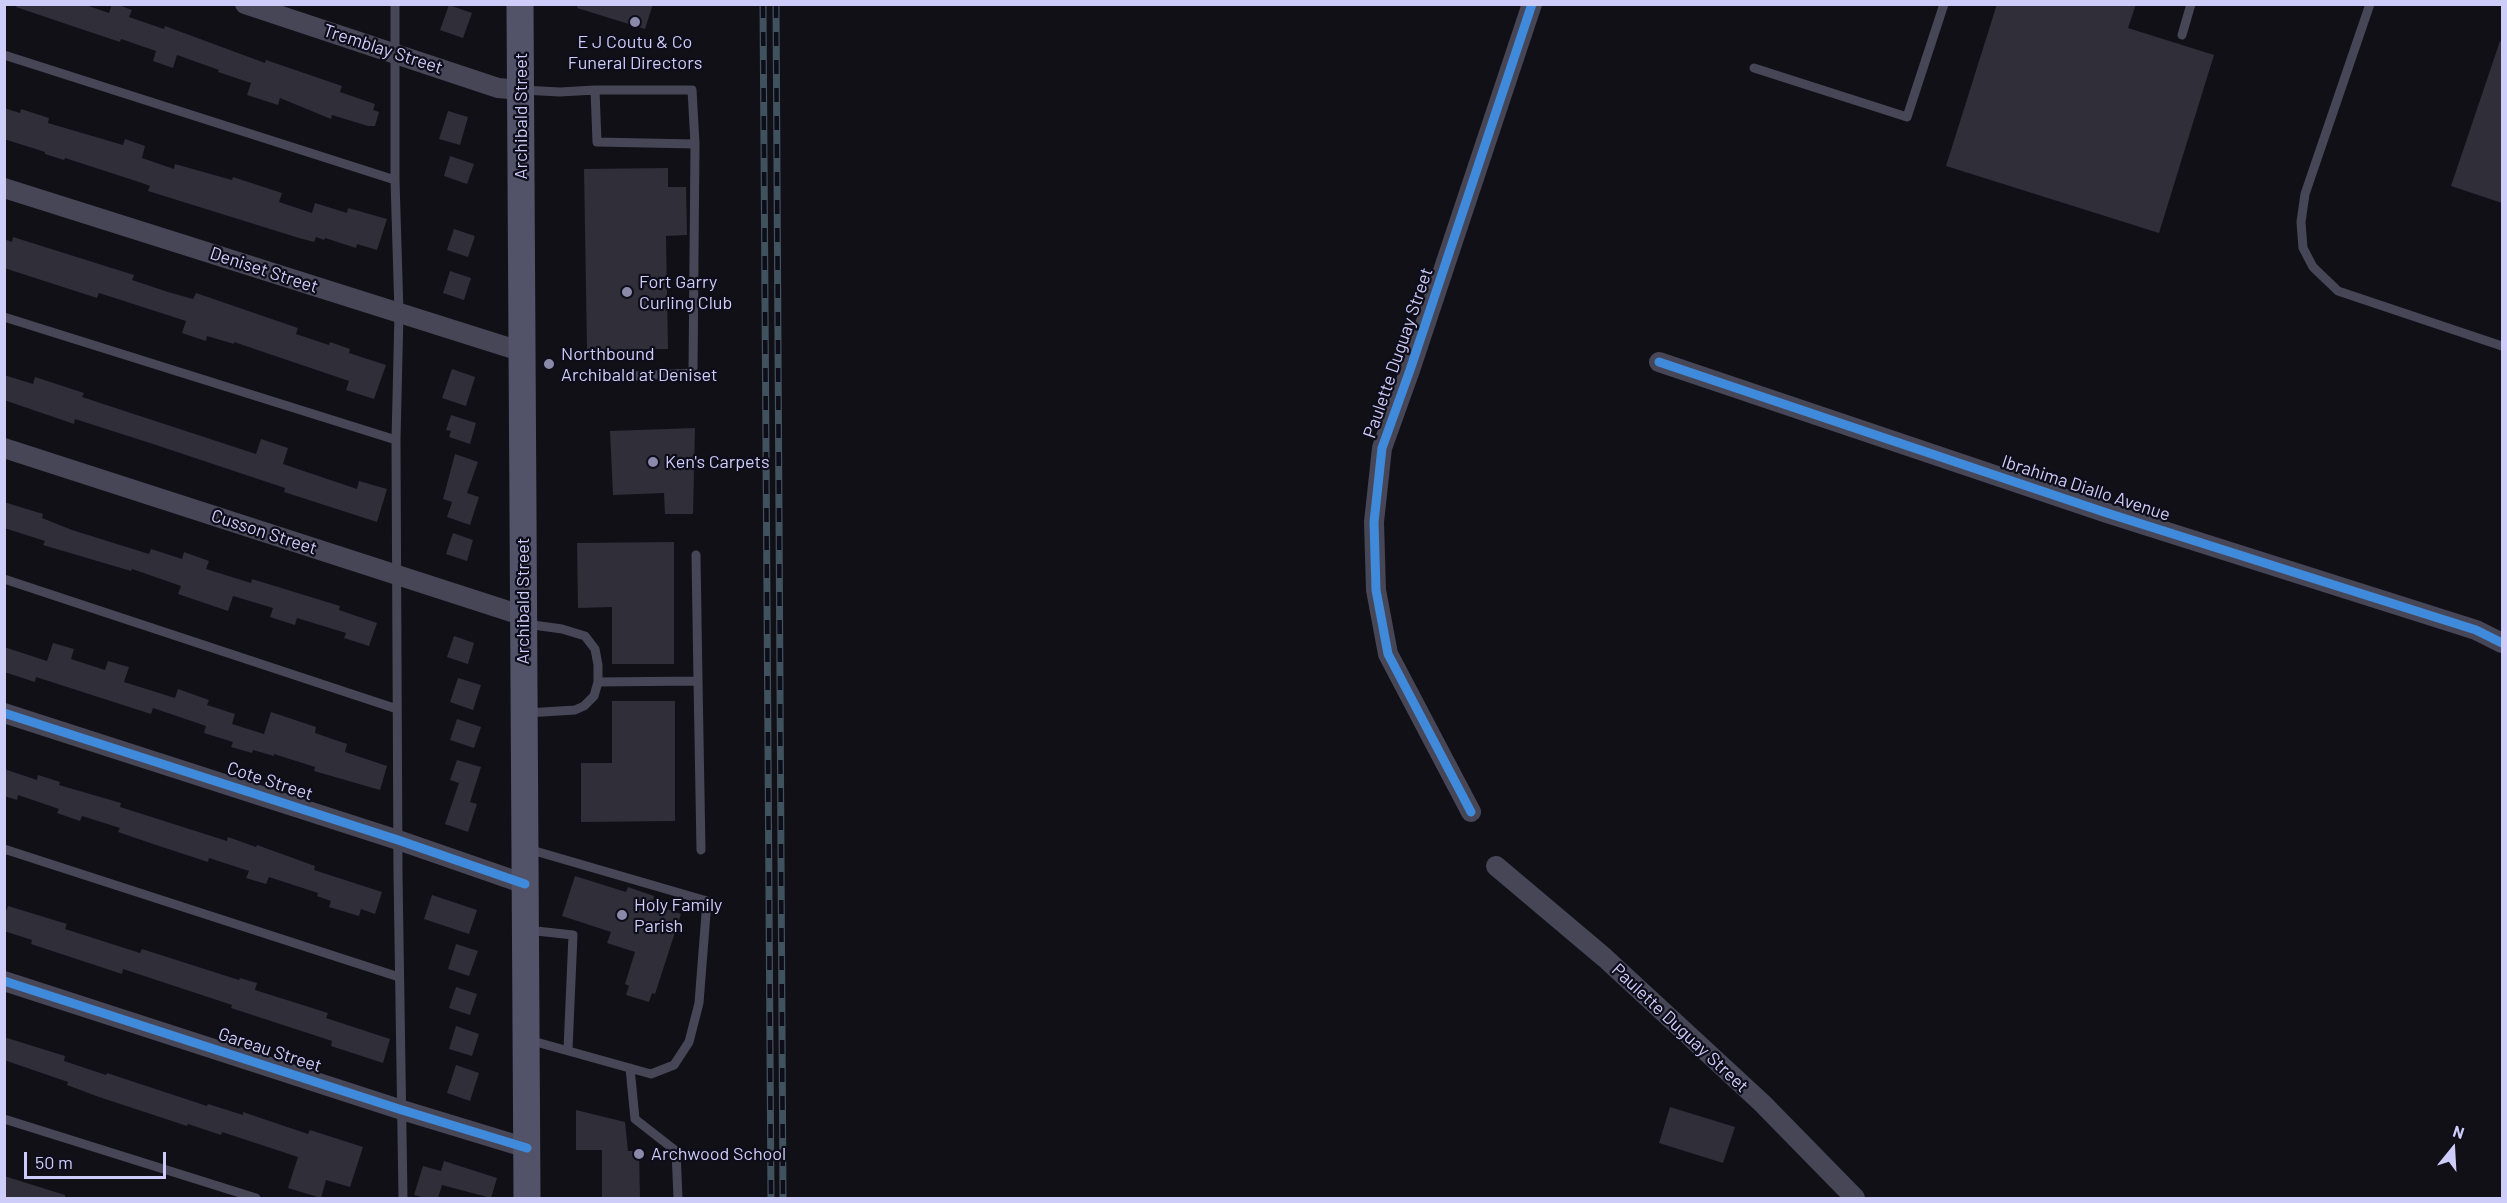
<!DOCTYPE html>
<html>
<head>
<meta charset="utf-8">
<style>
  body { margin:0 }
  #map { position:relative; width:2507px; height:1203px; overflow:hidden; background:#111017; font-family:Barlow,sans-serif }
  canvas { display:block }
  .frame { position:absolute; inset:0; border:6px solid #ceccf9; pointer-events:none }
  .north { position:absolute; left:2423px; top:1119px; width:60px; height:60px; -webkit-text-stroke:4px #0e0d1a; paint-order:stroke; rotate:18deg; font-size:16px; font-weight:700; line-height:24px; text-align:center; color:#ceccf9 }
  .north::after { content:''; display:block; margin:auto; width:21px; height:27px; background:#ceccf9; clip-path:polygon(50% 0,100% 100%,50% 72%,0 100%) }
  .scale { position:absolute; left:24px; top:1152px; width:142px; height:27px; box-sizing:border-box; border:3px solid #ceccf9; border-top:0; padding-left:8px; font-size:18px; line-height:21px; white-space:nowrap; color:#ceccf9; -webkit-text-stroke:4px #0e0d1a; paint-order:stroke }
</style>
</head>
<body>
<div id="map">
<canvas width="2507" height="1203"></canvas>
<div class="frame"></div>
<div class="north">N</div>
<div class="scale">50 m</div>
</div>
<script>
const c = document.querySelector('canvas').getContext('2d');
c.lineJoin = 'round';
function fill(path, color) { c.fillStyle = color; c.fill(path, 'evenodd'); }
const shape = rows => new Path2D(rows.map(r => 'M' + r).join(''));
function trace(path, color, width, dash) { c.strokeStyle = color; c.lineWidth = width; c.lineCap = dash ? 'butt' : 'round'; c.setLineDash(dash || []); c.stroke(path); }
function label(font, color, halo, rows, align = 'center') {
  c.font = font + ' Barlow,sans-serif'; c.lineWidth = 4.5; c.setLineDash([]); c.textBaseline = 'middle'; c.strokeStyle = halo; c.fillStyle = color; for (const [text, x, y, turn = 0] of rows) {
    c.save(); c.translate(x, y); c.rotate((+turn || 0) * Math.PI / 180); c.textAlign = isNaN(turn) ? turn : align; if (halo) c.strokeText(text, 0, 0); c.fillText(text, 0, 0); c.restore();
  }
}
fill(shape([
  [17,4,83,4,109,13,112,4,116,4,132,10,129,17,164,29,165,26,265,63,266,60,342,86,340,92,375,104,373,110,379,112,375,126,368,126,332,115,331,119,280,98,278,105,247,95,251,83,218,72,219,70,177,55,173,68,153,61,156,51,121,39,120,42,81,29,16,7],
  [578,4,653,4,645,29,577,8],
  [1997,4,2136,4,2128,28,2214,55,2159,233,1946,166],
  [449,5,472,13,463,38,440,30],
  [2500,41,2502,42,2502,203,2451,186],
  [4,108,20,113,21,109,49,118,48,123,123,145,125,139,145,146,142,158,174,169,175,164,232,180,233,177,282,193,279,202,312,213,315,203,347,213,348,208,387,219,377,250,357,244,356,248,325,238,324,240,316,237,314,242,299,238,148,191,150,186,142,183,65,158,64,160,45,154,45,152,4,139],
  [448,111,468,117,460,145,439,139],
  [450,156,474,164,467,184,444,176],
  [668,168,668,187,686,187,687,235,666,236,668,349,587,350,584,169],
  [454,229,475,236,468,257,447,250],
  [13,237,134,275,132,280,168,292,193,299,196,293,298,328,296,334,329,345,330,342,350,349,349,353,386,365,374,399,346,390,349,381,234,342,234,344,207,336,206,341,182,333,186,321,99,293,97,298,4,268,4,239,12,242],
  [450,271,471,278,464,300,443,293],
  [452,369,475,377,466,406,442,398],
  [4,375,33,384,35,377,84,393,82,397,256,454,261,439,288,448,283,464,357,489,359,481,387,489,377,522,284,492,285,488,153,444,75,419,74,424,4,400],
  [451,415,476,423,470,444,449,437,451,431,446,430],
  [695,428,693,514,665,514,664,493,613,495,610,431],
  [455,454,478,462,467,493,479,497,470,525,447,517,452,502,443,499],
  [4,502,43,514,42,518,72,530,149,554,151,549,182,559,184,552,209,561,206,569,251,583,252,579,340,606,339,610,377,623,369,646,344,638,346,633,297,618,295,625,270,617,273,608,233,596,228,611,178,594,181,586,132,569,131,571,43,545,45,541,4,528],
  [453,533,473,540,467,561,446,554],
  [674,542,674,664,612,664,612,607,578,608,577,543],
  [454,636,474,643,468,664,447,657],
  [53,643,74,649,71,659,105,670,108,661,129,667,124,682,175,698,178,689,209,700,207,705,235,714,232,724,264,734,271,712,316,727,315,733,347,744,345,752,387,766,380,790,314,771,315,767,274,754,274,756,253,750,252,753,231,747,233,742,204,733,206,726,153,708,151,714,36,677,35,682,4,672,4,647,47,661],
  [458,678,481,685,473,710,450,702],
  [612,701,675,701,675,821,581,822,581,763,612,763],
  [457,719,481,727,474,748,450,740],
  [457,760,481,767,470,802,477,804,468,832,445,824,459,783,450,780],
  [4,769,37,780,38,775,60,782,59,785,121,803,120,807,161,820,227,841,228,837,256,847,257,845,315,866,314,870,382,892,375,914,361,909,359,916,329,907,331,901,317,896,318,893,269,877,266,884,246,878,249,871,209,858,208,862,153,844,118,832,120,828,82,816,80,821,57,813,59,809,18,795,17,800,4,796],
  [575,876,626,892,628,887,654,896,652,904,681,914,655,994,652,993,649,1002,626,995,629,986,625,984,635,952,607,943,611,932,562,916],
  [432,895,477,910,469,934,424,919],
  [8,906,67,924,65,929,140,953,142,949,239,980,240,978,257,983,255,990,328,1013,326,1018,390,1039,383,1063,331,1046,332,1041,231,1008,232,1005,123,969,122,974,31,944,32,940,4,931,4,916],
  [456,944,478,951,469,976,448,969],
  [456,987,477,994,470,1015,449,1008],
  [456,1026,479,1034,472,1056,449,1049],
  [4,1037,65,1056,64,1061,106,1075,107,1073,207,1106,208,1104,243,1115,243,1112,308,1134,310,1130,363,1147,350,1187,326,1180,321,1198,288,1188,298,1157,222,1132,221,1135,188,1124,187,1126,99,1097,67,1085,68,1082,4,1060],
  [456,1065,479,1073,470,1101,447,1093],
  [1670,1107,1735,1127,1723,1163,1659,1143],
  [576,1110,625,1122,628,1151,639,1151,640,1198,602,1198,602,1150,576,1150],
  [444,1161,497,1178,491,1198,442,1185,438,1198,426,1198,414,1195,423,1166,441,1171],
  [4,1176,65,1195,65,1198,4,1198]
]), '#2f2e39');
trace(shape([
  [395,4,395,180,399,313,396,440,398,874,403,1198],
  [2370,4,2305,194,2301,222,2303,248,2313,267,2338,291,2502,346],
  [2182,35,2191,4],
  [4,55,395,180],
  [1754,68,1907,117,1944,4],
  [522,90,560,92,595,90,692,90,695,144,597,142,595,90],
  [4,317,396,440],
  [598,378,693,373,695,144],
  [4,579,397,709],
  [526,624,562,629,585,636,595,649,598,665,598,682,594,696,584,706,575,710,527,713],
  [698,681,701,850],
  [598,682,698,681,696,555],
  [4,849,399,977],
  [528,849,707,901,699,1003,689,1042,674,1065,651,1074,529,1040],
  [527,930,573,935,568,1049],
  [630,1068,635,1119,676,1151,678,1198],
  [4,1119,256,1198]
]), '#464657', 9);
trace(shape([
  [245,4,498,88,521,90],
  [4,188,523,352],
  [1659,362,2107,513,2476,630,2502,643],
  [4,448,524,616],
  [4,713,398,840,525,884],
  [1471,812,1388,654,1376,590,1374,522,1382,448,1410,370,1532,4],
  [1496,866,1605,958,1762,1103,1855,1198],
  [4,981,402,1110,527,1148]
]), '#464657', 20);
trace(shape([
  [520,4,527,1198]
]), '#525269', 27);
const rail = shape([
  [763,4,771,1198],
  [776,4,783,1198]
]);
trace(rail, '#40525d', 7);
trace(rail, '#0e0d1a', 4.5, [14]);
trace(shape([
  [1659,362,2107,513,2476,630,2502,643],
  [4,713,398,840,525,884],
  [1471,812,1388,654,1376,590,1374,522,1382,448,1410,370,1532,4],
  [4,981,402,1110,527,1148]
]), '#408adc', 9);
for (const [x, y, r, color] of [
  [635,22,6,"#8c8aaa"],
  [627,292,6,"#8c8aaa"],
  [549,364,6,"#8c8aaa"],
  [653,462,6,"#8c8aaa"],
  [622,915,6,"#8c8aaa"],
  [639,1154,6,"#8c8aaa"]
]) { const dot = new Path2D(); dot.arc(x, y, r, 0, 2 * Math.PI); c.fillStyle = color; c.fill(dot); trace(dot, '#0e0d1a', 2); }
label('18px', '#ceccf9', '#0e0d1a', [
  ["E J Coutu & Co",635,42,"center"],
  ["Funeral Directors",635,63,"center"],
  ["Fort Garry",639,282],
  ["Curling Club",639,303],
  ["Northbound",561,354],
  ["Archibald at Deniset",561,375],
  ["Ken's Carpets",665,462],
  ["Holy Family",634,905],
  ["Parish",634,926],
  ["Archwood School",651,1154]
], 'left');
label('18px', '#ceccf9', '#0e0d1a', [
  ["Tremblay Street",383,49,18],
  ["Archibald Street",521,116,-90],
  ["Deniset Street",264,270,18],
  ["Paulette Duguay Street",1398,353,-71],
  ["Ibrahima Diallo Avenue",2086,488,18],
  ["Cusson Street",264,532,18],
  ["Archibald Street",523,601,-90],
  ["Cote Street",270,781,18],
  ["Paulette Duguay Street",1680,1028,43],
  ["Gareau Street",270,1050,18]
]);
</script>
</body>
</html>
